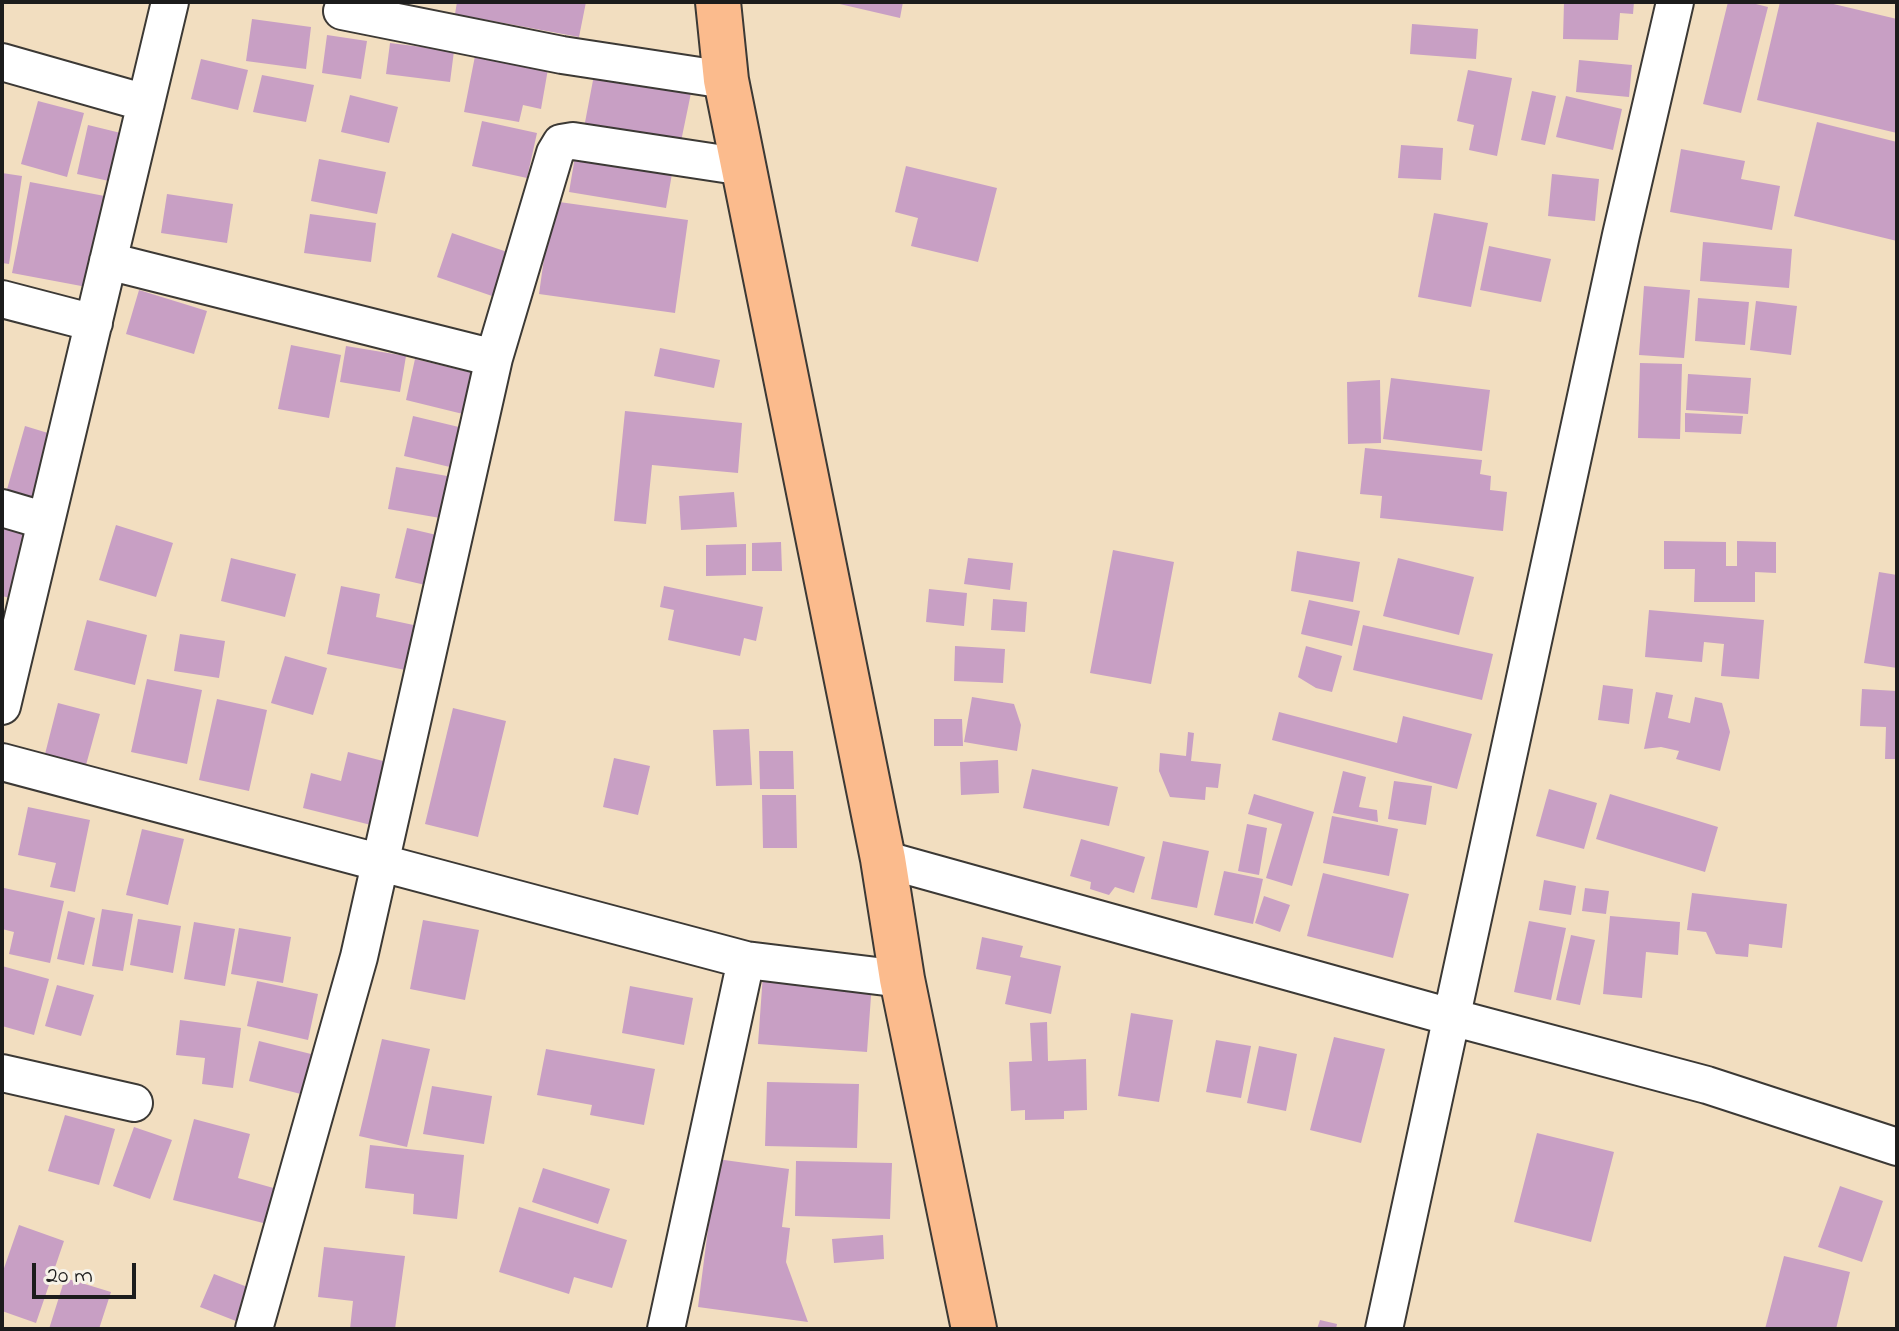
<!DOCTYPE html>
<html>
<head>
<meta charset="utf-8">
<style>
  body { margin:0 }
  #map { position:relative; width:1899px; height:1331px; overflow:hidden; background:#f2dec0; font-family:"Indie Flower",sans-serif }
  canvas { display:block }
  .frame { position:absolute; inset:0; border:4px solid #1c1c1c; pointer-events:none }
  .scale { position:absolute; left:32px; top:1263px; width:104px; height:36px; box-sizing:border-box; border:4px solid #1c1c1c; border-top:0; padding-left:10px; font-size:24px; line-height:28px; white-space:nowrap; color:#1c1c1c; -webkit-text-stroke:6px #f7f3e8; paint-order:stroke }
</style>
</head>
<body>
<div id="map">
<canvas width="1899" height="1331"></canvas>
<div class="frame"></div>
<div class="scale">20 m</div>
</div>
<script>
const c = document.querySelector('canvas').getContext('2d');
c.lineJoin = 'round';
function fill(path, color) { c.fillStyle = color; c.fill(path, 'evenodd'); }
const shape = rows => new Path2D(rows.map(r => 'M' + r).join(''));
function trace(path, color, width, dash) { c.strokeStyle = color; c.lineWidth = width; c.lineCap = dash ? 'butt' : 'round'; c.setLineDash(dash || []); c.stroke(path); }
fill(shape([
  [457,2,586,2,579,37,455,14],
  [831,2,903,2,900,18],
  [1564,2,1634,2,1633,14,1620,13,1618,40,1563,39],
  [1728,2,1748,2,1768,7,1741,113,1703,104],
  [1780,2,1825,2,1897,19,1897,133,1757,100],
  [252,19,311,27,306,69,246,61],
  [1412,24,1478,29,1476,59,1410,54],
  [327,35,367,41,361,79,322,73],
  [390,43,454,51,450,82,386,74],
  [475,56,548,69,541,109,523,105,519,122,464,112],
  [201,59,248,70,238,110,191,99],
  [1579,60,1632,65,1629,97,1576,92],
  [1468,70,1512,78,1497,156,1469,150,1474,125,1457,121],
  [262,75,314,85,306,122,253,112],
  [594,75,691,93,679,151,583,133],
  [1532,91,1556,96,1545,145,1521,140],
  [350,95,398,107,389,143,341,132],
  [1566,96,1622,109,1613,150,1556,137],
  [38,101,84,113,67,177,21,164],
  [482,121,537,133,527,178,472,166],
  [1817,122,1897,142,1897,241,1794,216],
  [88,125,129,135,118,183,77,174],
  [1401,145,1443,148,1441,180,1398,178],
  [1681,149,1745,161,1741,179,1780,186,1772,230,1670,212],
  [576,151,673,168,666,208,569,192],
  [319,159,386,172,377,214,311,201],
  [906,166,997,188,978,262,911,246,918,218,895,212],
  [2,173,22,176,9,264,2,263],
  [1552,174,1599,179,1595,221,1548,216],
  [30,182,110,197,92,288,12,273],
  [167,194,233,204,227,243,161,233],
  [552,201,688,220,675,313,539,294],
  [1434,213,1488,223,1471,307,1418,297],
  [310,214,376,223,371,262,304,253],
  [452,233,510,253,495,297,437,277],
  [1703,242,1792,249,1789,288,1700,281],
  [1489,246,1551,259,1541,302,1480,290],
  [1644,286,1690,290,1684,358,1639,355],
  [139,290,207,311,194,354,126,334],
  [1698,298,1749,302,1745,345,1695,341],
  [1756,301,1797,306,1791,355,1750,350],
  [291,345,341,355,329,418,278,409],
  [346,346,406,356,400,392,340,382],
  [660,348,720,360,714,388,654,376],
  [415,359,477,374,467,415,406,400],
  [1640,363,1682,364,1680,439,1638,438],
  [1688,374,1751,378,1748,414,1686,410],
  [1391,378,1490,390,1482,451,1383,439],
  [1380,380,1381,443,1348,444,1347,382],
  [625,411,742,423,738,473,652,465,646,524,614,521],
  [1685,413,1743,416,1741,434,1685,432],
  [413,416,463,428,454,468,404,456],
  [25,426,61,437,42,503,6,493],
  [1365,448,1482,460,1480,474,1491,476,1490,490,1507,492,1503,531,1380,518,1382,496,1360,494],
  [396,467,453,477,446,519,388,509],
  [734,492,737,527,681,530,679,496],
  [2,524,30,531,14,599,2,596],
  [116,525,173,543,156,597,99,580],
  [407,528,445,537,434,587,395,578],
  [1664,541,1726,542,1726,566,1737,566,1737,541,1776,542,1776,573,1755,572,1755,602,1694,602,1695,569,1664,569],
  [781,542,782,571,752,571,752,543],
  [746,544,746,575,706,576,706,545],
  [1113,550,1174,562,1151,684,1090,673],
  [1297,551,1360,562,1353,602,1291,591],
  [231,558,296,574,285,617,221,601],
  [968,558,1013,563,1010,590,964,584],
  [1398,558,1474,577,1459,635,1383,616],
  [1879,572,1897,575,1897,668,1864,663],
  [341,586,380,594,376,617,423,627,415,672,327,654],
  [664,586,763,607,756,641,744,638,740,656,668,640,674,610,660,607],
  [929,589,967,593,964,626,926,622],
  [993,599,1027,602,1025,632,991,630],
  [1309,600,1360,611,1352,646,1301,634],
  [1649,610,1764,620,1759,679,1721,676,1724,644,1704,642,1702,662,1645,657],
  [87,620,147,635,135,685,74,670],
  [1363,625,1493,654,1482,700,1353,670],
  [180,634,225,641,219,678,174,671],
  [955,646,1005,649,1003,683,954,681],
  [1306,646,1342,656,1332,692,1316,688,1298,677],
  [285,656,327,668,313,715,271,703],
  [147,679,202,690,187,764,131,752],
  [1603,685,1633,689,1629,724,1598,720],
  [1862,689,1897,691,1897,759,1885,759,1886,727,1860,726],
  [1656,692,1673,695,1668,718,1690,723,1695,697,1722,703,1730,732,1720,771,1676,759,1679,751,1661,747,1644,749],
  [972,697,1014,704,1021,725,1017,751,964,742],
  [217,699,267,710,249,791,199,780],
  [58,703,100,714,86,765,45,754],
  [453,708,506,721,478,837,425,824],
  [1279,712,1397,743,1403,716,1472,734,1457,789,1272,740],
  [934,719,962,719,963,746,934,746],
  [749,729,752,785,716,786,713,730],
  [1188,732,1194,733,1191,761,1221,764,1218,788,1206,787,1205,800,1170,797,1159,771,1160,753,1186,756],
  [759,751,793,751,794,789,760,789],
  [348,752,387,762,371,825,303,808,311,773,341,781],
  [614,758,650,766,638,815,603,807],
  [998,760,999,793,961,795,960,762],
  [1032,769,1118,787,1109,826,1023,808],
  [1343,771,1366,777,1359,807,1377,810,1378,822,1333,813],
  [1394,781,1432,786,1426,825,1388,819],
  [1549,789,1597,803,1584,849,1536,836],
  [1254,794,1314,812,1292,886,1266,878,1282,824,1248,814],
  [1610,794,1718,827,1705,872,1596,839],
  [762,795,796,795,797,848,763,848],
  [28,807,90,820,75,892,50,887,56,863,18,855],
  [1332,816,1398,829,1389,876,1323,863],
  [1247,824,1267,828,1259,875,1238,871],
  [142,829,184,839,168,905,126,895],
  [1081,839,1145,857,1134,893,1115,887,1109,895,1090,889,1091,882,1070,876],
  [1163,841,1209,851,1197,908,1151,899],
  [1224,871,1263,879,1253,924,1214,915],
  [1323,873,1409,894,1393,958,1307,936],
  [1544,880,1576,886,1571,915,1539,910],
  [4,888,64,901,50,963,9,954,14,932,2,929,2,899],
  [1585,888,1609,891,1606,914,1582,911],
  [1692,893,1787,904,1782,948,1749,944,1748,957,1716,954,1706,932,1687,930],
  [1264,896,1290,905,1280,932,1255,923],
  [102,909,133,914,123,971,92,966],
  [68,911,95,918,84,965,57,959],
  [1610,916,1680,922,1678,955,1646,952,1642,998,1603,994],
  [138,919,181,926,173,973,130,965],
  [423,920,479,930,465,1000,410,989],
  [1529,921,1566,928,1551,1000,1514,992],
  [194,922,235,929,225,986,184,979],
  [239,928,291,937,283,983,231,974],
  [1571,935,1595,940,1580,1005,1556,1000],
  [982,937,1023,946,1020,957,1061,966,1051,1014,1005,1004,1011,976,976,969],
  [2,966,49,979,34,1035,2,1026],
  [763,974,872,982,867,1052,758,1044],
  [257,981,318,994,308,1040,247,1026],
  [57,985,94,995,81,1036,45,1026],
  [630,986,693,998,684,1045,622,1033],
  [1131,1013,1173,1020,1159,1102,1118,1096],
  [180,1020,241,1028,233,1088,202,1084,205,1058,176,1055],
  [1047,1022,1048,1061,1086,1059,1087,1110,1064,1111,1064,1119,1025,1120,1025,1110,1011,1111,1009,1062,1032,1061,1030,1023],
  [1334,1037,1385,1049,1361,1143,1310,1130],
  [382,1039,430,1049,407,1147,359,1136],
  [1216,1040,1251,1046,1241,1098,1206,1092],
  [259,1041,315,1055,305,1095,249,1081],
  [1259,1046,1297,1054,1286,1111,1247,1103],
  [546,1049,655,1069,644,1125,590,1115,592,1105,537,1095],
  [767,1082,859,1084,857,1148,765,1146],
  [432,1086,492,1096,484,1144,423,1134],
  [65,1115,115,1129,99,1185,48,1171],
  [194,1119,250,1134,238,1178,277,1189,267,1224,173,1200],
  [134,1127,172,1140,150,1199,113,1186],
  [1537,1133,1614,1152,1591,1242,1514,1222],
  [370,1145,464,1155,457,1219,413,1214,414,1194,365,1188],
  [717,1159,789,1169,782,1227,790,1228,786,1262,808,1322,698,1307],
  [796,1161,892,1163,890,1219,795,1216],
  [543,1168,610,1189,598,1224,532,1202],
  [1840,1186,1883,1201,1862,1262,1818,1247],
  [519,1207,627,1240,612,1288,574,1277,569,1294,499,1272],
  [19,1225,64,1241,36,1323,2,1311,2,1274],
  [883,1235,884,1259,834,1263,832,1239],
  [324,1247,405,1256,395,1329,350,1329,353,1301,318,1297],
  [1784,1256,1850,1272,1836,1329,1765,1329],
  [214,1274,255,1290,241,1323,200,1307],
  [65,1278,111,1292,99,1329,49,1329],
  [1320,1320,1337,1324,1336,1329,1317,1329]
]), '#c89fc4');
const minor = shape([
  [342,11,562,55,726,80],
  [2,62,146,103],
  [108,261,494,358],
  [2,299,94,323],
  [2,508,46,521],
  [2,706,170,2],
  [2,762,746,960,902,979],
  [883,859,1451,1017,1707,1085,1897,1147],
  [2,1073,134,1103],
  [254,1329,359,957,494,358,555,153,561,143,573,141,744,167],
  [666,1329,746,960],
  [1384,1329,1621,235,1675,2]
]);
const primary = shape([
  [718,2,726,80,883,859,902,979,974,1329]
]);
trace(minor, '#3c3935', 40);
trace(primary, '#3c3935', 48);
trace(minor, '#fff', 36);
trace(primary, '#fbbb8d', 44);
</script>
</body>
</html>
